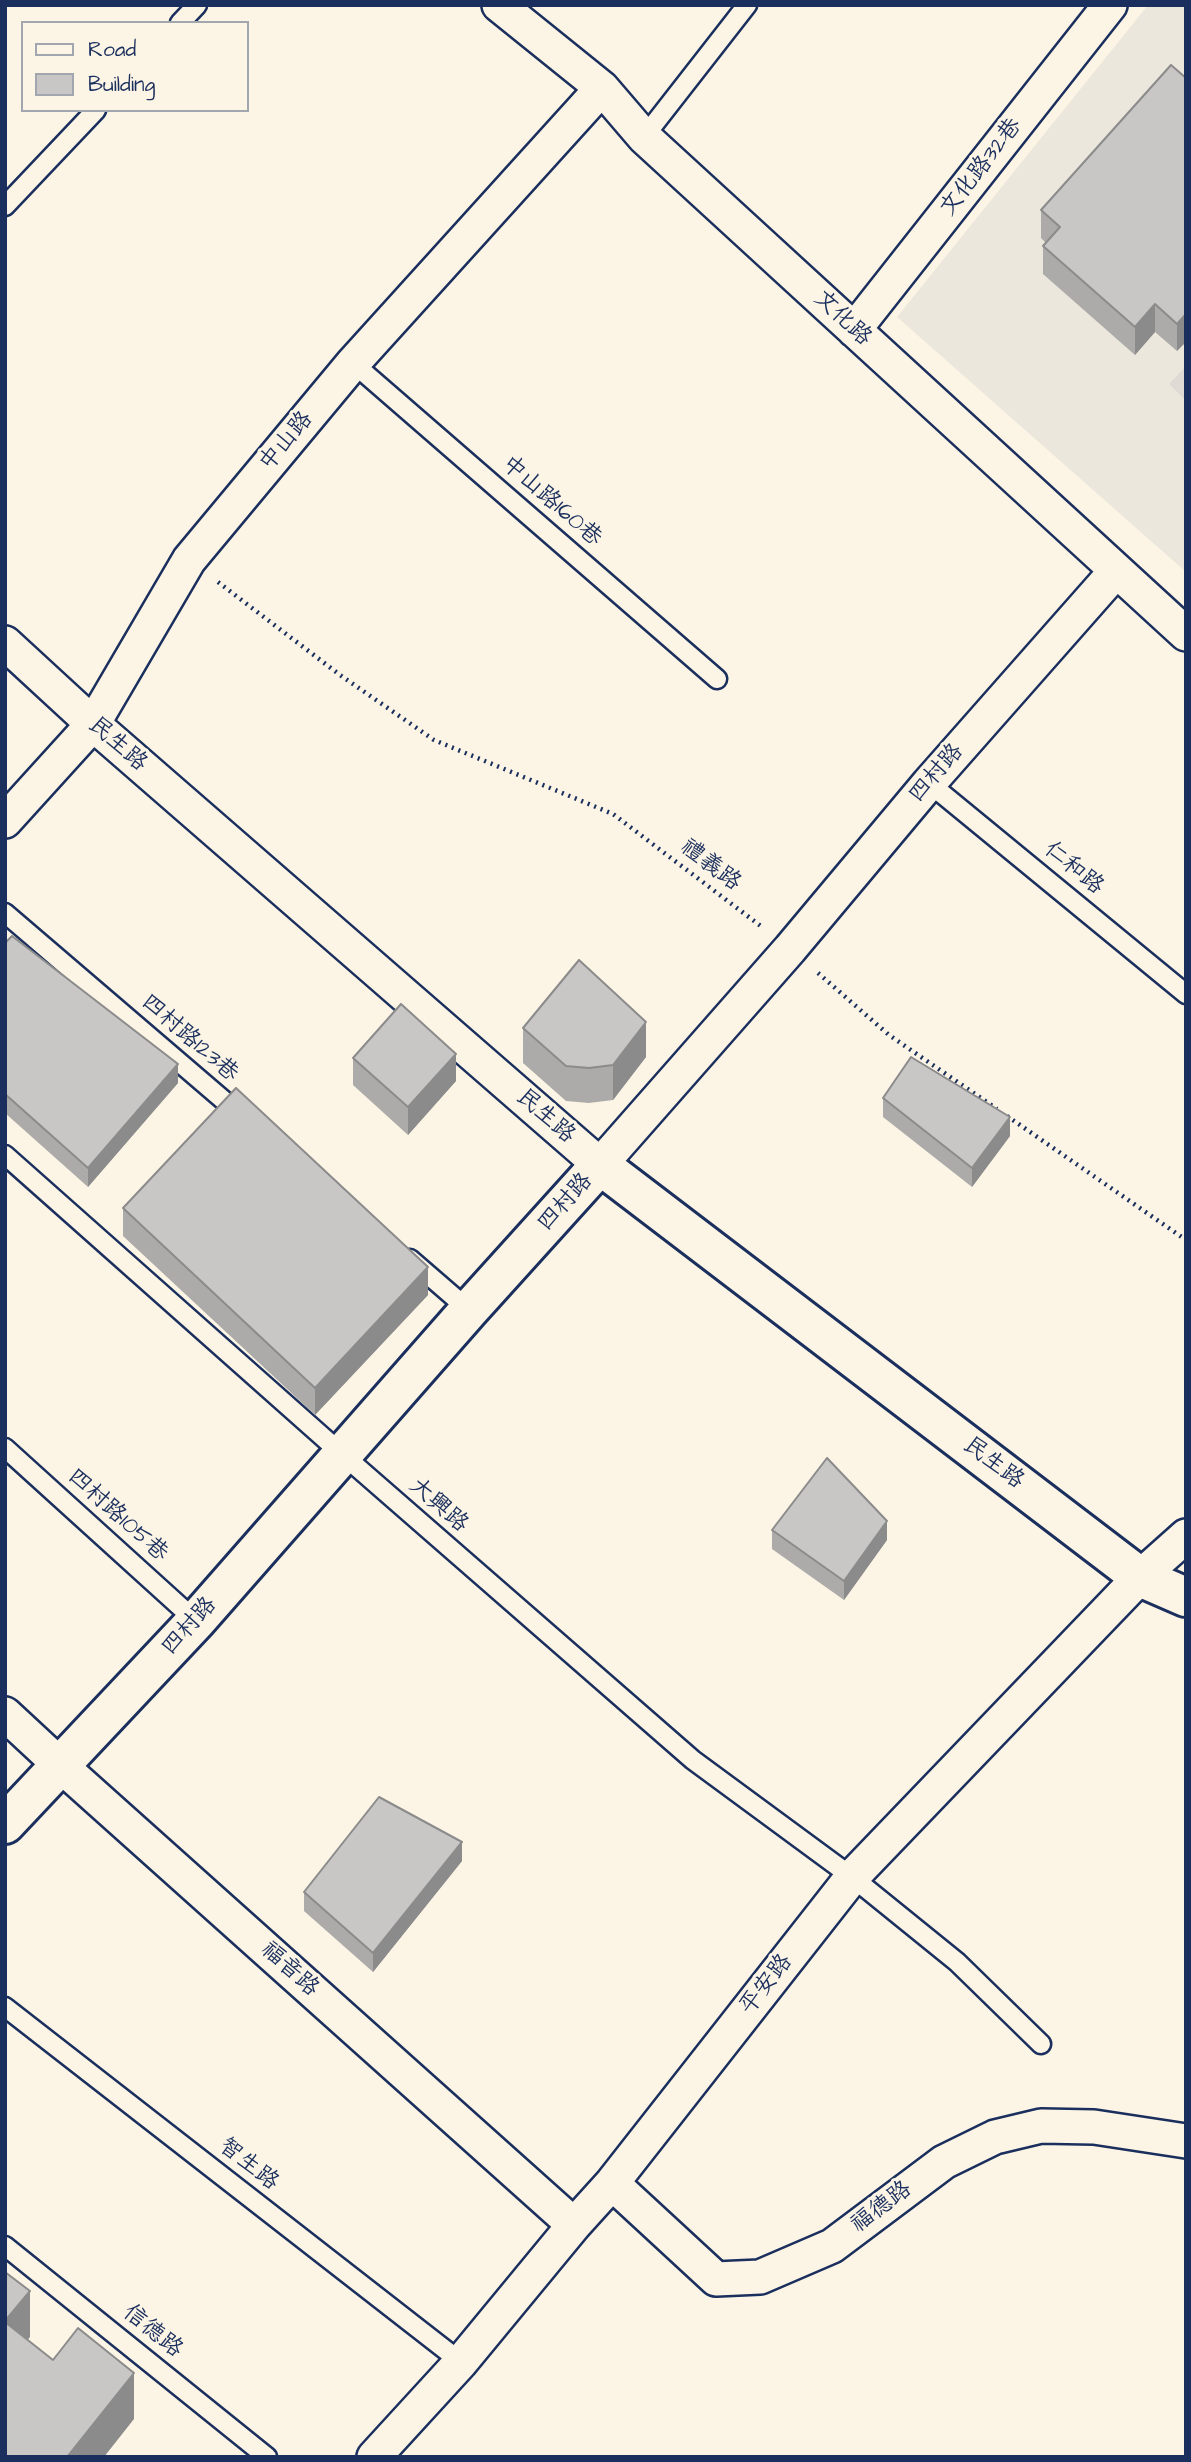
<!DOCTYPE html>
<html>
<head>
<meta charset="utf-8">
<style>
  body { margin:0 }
  #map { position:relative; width:1191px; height:2462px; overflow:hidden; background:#fcf5e5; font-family:"Architects Daughter",sans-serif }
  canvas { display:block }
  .frame { position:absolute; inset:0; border:7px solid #1b2f5e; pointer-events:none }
  .legend { position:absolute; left:21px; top:21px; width:228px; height:91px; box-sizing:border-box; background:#fcf5e5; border:2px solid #a2a6af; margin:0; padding:9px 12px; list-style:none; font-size:21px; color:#1b2f5e }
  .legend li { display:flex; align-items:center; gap:14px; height:35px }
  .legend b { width:35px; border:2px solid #a2a6af }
</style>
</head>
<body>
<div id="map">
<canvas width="1191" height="2462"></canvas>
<div class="frame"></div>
<ul class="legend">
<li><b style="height:9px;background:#fcf5e5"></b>Road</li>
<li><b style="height:19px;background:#c8c7c6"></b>Building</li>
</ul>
</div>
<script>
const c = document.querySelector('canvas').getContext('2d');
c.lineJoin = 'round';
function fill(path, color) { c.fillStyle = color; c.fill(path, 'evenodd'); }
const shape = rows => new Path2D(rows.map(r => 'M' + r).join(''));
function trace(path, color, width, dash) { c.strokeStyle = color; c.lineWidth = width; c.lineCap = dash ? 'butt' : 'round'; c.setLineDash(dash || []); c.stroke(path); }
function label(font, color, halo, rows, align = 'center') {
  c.font = font + ' "Architects Daughter","LXGW WenKai TC",sans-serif'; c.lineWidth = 6; c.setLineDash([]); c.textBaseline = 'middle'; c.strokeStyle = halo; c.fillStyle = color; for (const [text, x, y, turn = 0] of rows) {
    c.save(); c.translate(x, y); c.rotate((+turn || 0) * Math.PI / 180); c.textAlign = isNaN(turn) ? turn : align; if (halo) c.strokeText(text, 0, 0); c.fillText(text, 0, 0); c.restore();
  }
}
fill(shape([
  [1148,5,1186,5,1186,572,897,317]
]), '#ece7dc');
fill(shape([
  [1186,366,1186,401,1169,384]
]), '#dfdbd4');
const service = shape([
  [180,23,197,5],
  [644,137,747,5],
  [5,206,96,110],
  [353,363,717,679],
  [929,783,1186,994],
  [5,913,242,1116],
  [5,1155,342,1454,693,1760,852,1877,957,1962,1041,2044],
  [410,1259,469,1310],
  [5,1448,196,1621],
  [5,2007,461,2362],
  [5,2246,267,2457]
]);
const minor = shape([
  [499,5,602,88,644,137,1186,634],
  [854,330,1110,5],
  [5,643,93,724,600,1165,790,949,929,783,1116,571],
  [5,821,93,724,189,560,353,363,602,88],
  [5,1714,60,1765,574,2225],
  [612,2183,716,2279,760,2277,832,2246,944,2162,995,2137,1041,2126,1094,2127,1186,2141],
  [374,2457,461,2362,574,2225,612,2183,852,1877,1140,1577,1186,1536]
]);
const secondary = shape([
  [5,1824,196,1621,469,1310,600,1165,1140,1577,1186,1597]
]);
trace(service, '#1b2f5e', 23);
trace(minor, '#1b2f5e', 38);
trace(secondary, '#1b2f5e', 44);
trace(shape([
  [218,582,340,675,434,740,613,814,762,927],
  [818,973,889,1035,997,1109],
  [1007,1116,1186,1240]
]), '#1b2f5e', 4.5, [2, 5]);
trace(service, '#fcf5e5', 18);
trace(minor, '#fcf5e5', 33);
trace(secondary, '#fcf5e5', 38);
fill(shape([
  [1186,78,1177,351,1155,332,1135,355,1043,274,1043,246,1046,243,1041,238,1041,210],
  [5,943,178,1083,88,1187,5,1113],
  [523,1028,646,1057,613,1100,589,1103,566,1101,523,1063],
  [353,1058,456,1081,408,1135,353,1085],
  [883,1098,1010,1136,972,1187,883,1117],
  [123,1208,428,1295,315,1415,123,1236],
  [772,1530,887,1540,844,1600,772,1549],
  [462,1861,373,1972,304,1911,304,1892]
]), '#acabaa');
fill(shape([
  [1155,304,1155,332,1135,355,1135,327],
  [1186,314,1186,342,1177,351,1177,324],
  [646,1022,646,1057,613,1100,613,1065],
  [456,1054,456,1081,408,1135,408,1107],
  [178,1064,178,1083,88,1187,88,1168],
  [1010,1117,1010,1136,972,1187,972,1168],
  [428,1267,428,1295,315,1415,315,1388],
  [887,1521,887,1540,844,1600,844,1581],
  [462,1842,462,1861,373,1972,373,1953],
  [30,2291,30,2337,5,2367,5,2321],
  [134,2373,134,2419,104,2457,67,2457]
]), '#8c8b8b');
const building = shape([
  [1171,65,1186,78,1186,314,1177,324,1155,304,1135,327,1043,246,1060,227,1041,210,1171,65],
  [12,936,178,1064,88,1168,5,1094,5,943,12,936],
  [579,960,646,1022,613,1065,589,1068,566,1066,523,1028,579,960],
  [401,1004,456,1054,408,1107,353,1058,401,1004],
  [911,1057,1010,1117,972,1168,883,1098,911,1057],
  [236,1088,428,1267,315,1388,123,1208,236,1088],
  [827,1458,887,1521,844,1581,772,1530,827,1458],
  [379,1797,462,1842,373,1953,304,1892,379,1797],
  [5,2272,30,2291,5,2321,5,2272],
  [5,2322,53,2360,78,2328,134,2373,67,2457,5,2457,5,2322]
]);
fill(building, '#c8c7c6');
trace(building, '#8c8b8b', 2);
label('23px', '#1b2f5e', '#fcf5e5', [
  ["文化路32巷",982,168,-52],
  ["文化路",842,319,43],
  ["中山路",287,442,-50],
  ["中山路160巷",551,502,41],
  ["民生路",117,745,41],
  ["四村路",937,774,-49],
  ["禮義路",710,866,37],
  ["仁和路",1073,869,39],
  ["四村路123巷",189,1039,41],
  ["民生路",545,1117,41],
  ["四村路",566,1203,-48],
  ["民生路",993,1464,37],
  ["大興路",438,1506,41],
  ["四村路105巷",117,1516,42],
  ["四村路",190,1627,-48],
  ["福音路",289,1970,42],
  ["平安路",767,1985,-52],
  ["智生路",248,2165,38],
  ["福德路",882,2208,-37],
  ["信德路",152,2332,39]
]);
</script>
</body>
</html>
